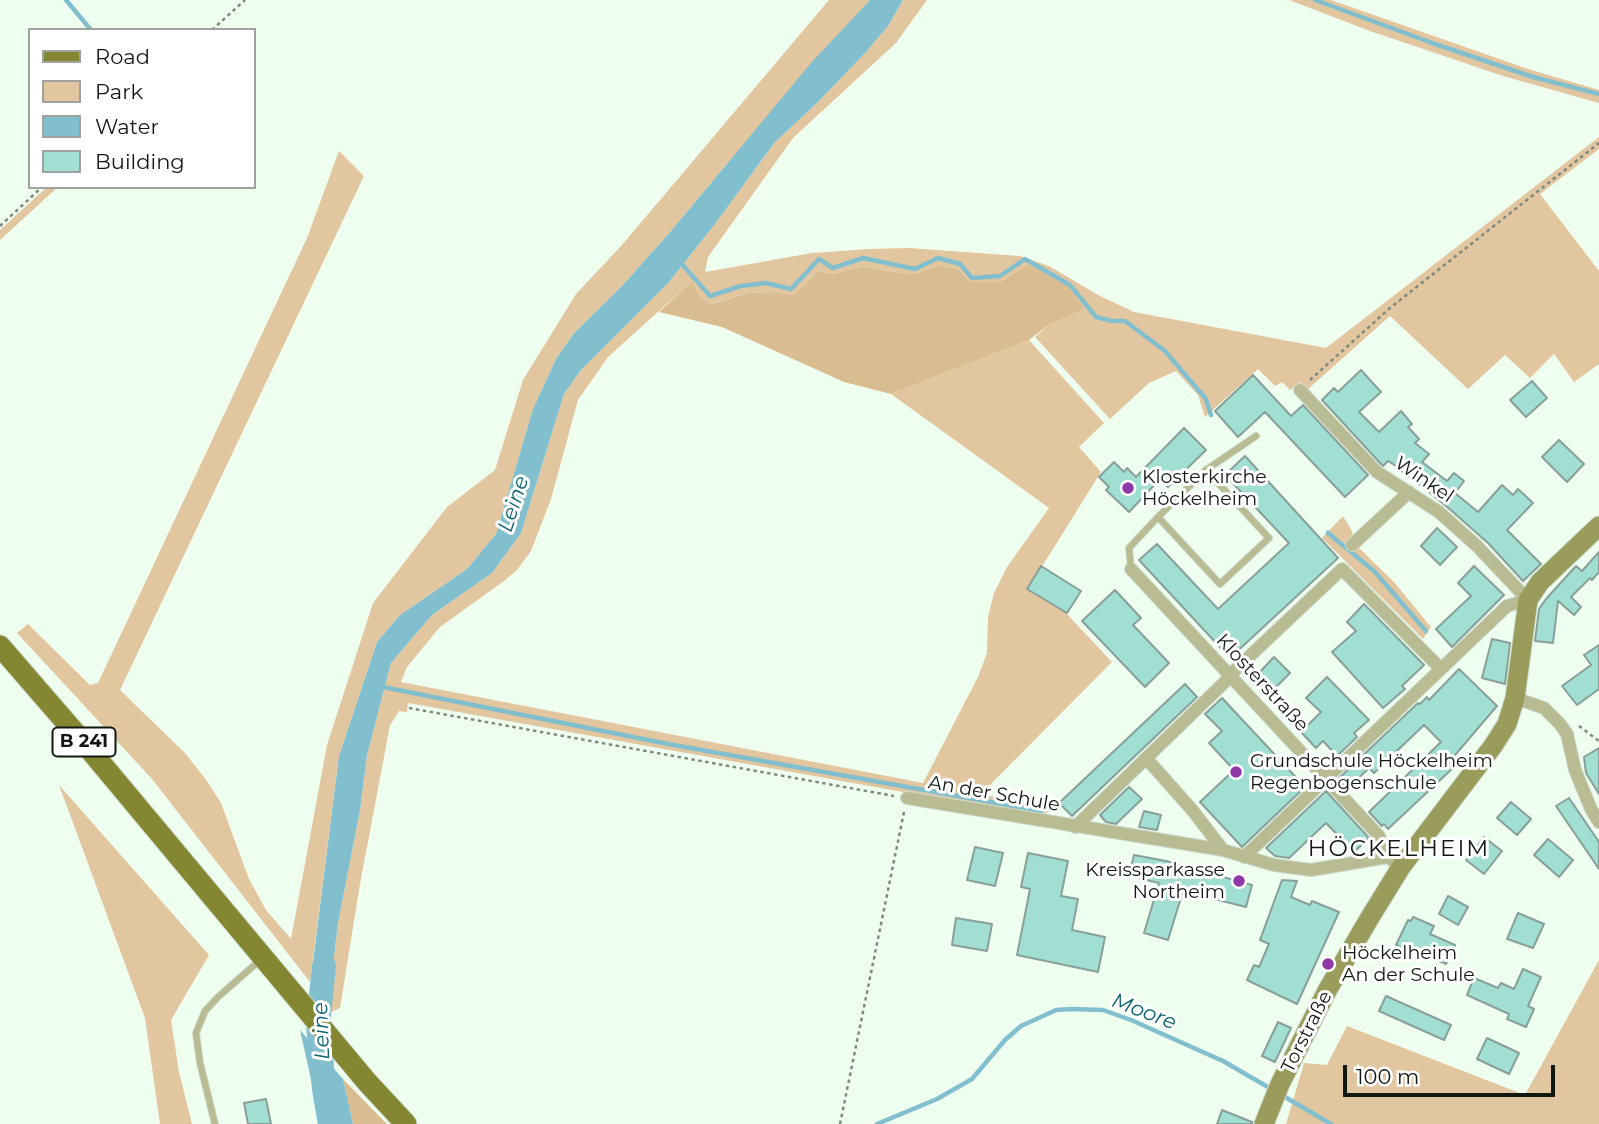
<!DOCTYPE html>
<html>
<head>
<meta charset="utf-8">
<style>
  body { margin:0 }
  #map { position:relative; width:1599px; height:1124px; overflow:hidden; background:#efffef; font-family:Montserrat,sans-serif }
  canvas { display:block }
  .legend { position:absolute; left:28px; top:28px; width:228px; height:161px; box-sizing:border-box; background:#fff; border:2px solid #a0a2a0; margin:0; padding:9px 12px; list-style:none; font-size:21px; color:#111711 }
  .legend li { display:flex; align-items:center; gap:14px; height:35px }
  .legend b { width:35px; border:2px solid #a0a2a0 }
  .scale { position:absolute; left:1343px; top:1065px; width:212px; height:32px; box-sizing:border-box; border:4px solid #111711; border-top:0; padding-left:9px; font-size:21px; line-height:24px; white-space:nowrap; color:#111711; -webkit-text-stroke:5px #fff; paint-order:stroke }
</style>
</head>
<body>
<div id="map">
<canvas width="1599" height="1124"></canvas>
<ul class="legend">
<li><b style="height:9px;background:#848631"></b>Road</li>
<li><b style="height:19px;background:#e2c69f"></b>Park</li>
<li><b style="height:19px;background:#82bfce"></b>Water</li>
<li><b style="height:19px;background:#a0dfd2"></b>Building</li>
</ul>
<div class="scale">100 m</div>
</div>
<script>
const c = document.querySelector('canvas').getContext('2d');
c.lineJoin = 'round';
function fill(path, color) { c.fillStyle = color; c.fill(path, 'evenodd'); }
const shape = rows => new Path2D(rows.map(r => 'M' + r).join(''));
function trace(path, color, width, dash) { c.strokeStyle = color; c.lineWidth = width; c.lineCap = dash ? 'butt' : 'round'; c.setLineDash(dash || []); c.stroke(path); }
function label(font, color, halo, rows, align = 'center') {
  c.font = font + ' Montserrat,sans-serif'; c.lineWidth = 6; c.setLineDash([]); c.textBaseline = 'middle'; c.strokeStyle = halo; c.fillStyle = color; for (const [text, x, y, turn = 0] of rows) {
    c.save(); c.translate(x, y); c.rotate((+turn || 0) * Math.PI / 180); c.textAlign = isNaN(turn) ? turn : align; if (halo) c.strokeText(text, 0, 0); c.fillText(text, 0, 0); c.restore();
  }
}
fill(shape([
  [829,0,870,0,725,166,671,231,622,286,574,333,556,359,533,409,496,534,467,569,400,615,377,642,339,756,310,982,152,779,17,633,28,624,90,685,98,683,307,238,339,151,364,176,120,690,185,753,207,781,221,803,249,879,266,910,291,939,327,745,373,603,447,507,495,470,523,380,576,294,622,245],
  [903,0,927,0,896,43,793,138,708,257,705,272,812,253,869,249,909,248,1020,256,1049,266,1100,296,1134,312,1326,348,1599,137,1599,149,1540,194,1599,271,1599,364,1574,382,1554,354,1530,378,1505,355,1468,389,1390,316,1307,390,1301,382,1290,390,1282,382,1275,386,1258,369,1205,417,1198,395,1176,371,1149,383,1110,419,1035,337,1051,323,1024,267,1000,282,971,282,958,269,939,265,916,274,900,273,863,266,832,274,819,271,793,295,774,292,749,293,710,304,702,299,690,283,608,357,578,400,551,499,531,551,517,570,504,581,440,627,407,667,401,682,923,783,978,677,987,653,988,617,994,593,1007,567,1049,508,891,394,1029,340,1104,423,1079,447,1101,472,1028,589,1066,613,1112,662,981,794,1052,808,1042,817,408,703,407,712,399,711,390,725,360,884,340,1008,331,1012,332,973,338,923,360,810,367,755,391,663,432,615,492,573,521,533,564,394,581,370,669,282,715,224,775,142,818,102,866,52,888,26],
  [1289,0,1331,0,1528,69,1599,90,1599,103,1503,76,1370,31],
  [47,187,58,187,0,240,0,230],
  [1343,516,1352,531,1355,544,1394,582,1431,627,1423,639,1322,538],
  [59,785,209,955,171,1020,179,1072,192,1124,160,1124,145,1018],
  [1599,960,1599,1124,1286,1124,1304,1063,1327,1065,1347,1026,1525,1095]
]), '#e2c69f');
fill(shape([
  [939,265,958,269,971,282,1000,282,1024,267,1033,265,1068,287,1084,309,1051,323,1029,340,891,394,844,382,722,327,659,312,691,282,702,299,711,304,749,293,774,292,793,295,819,271,832,274,863,266,900,273,916,274],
  [343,1079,381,1118,387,1124,353,1124]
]), '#dabc91');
fill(shape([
  [870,0,903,0,888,26,866,52,818,102,775,142,715,224,669,282,581,370,564,394,521,533,492,573,432,615,391,663,367,755,360,810,338,923,332,973,331,1012,311,990,313,962,339,756,377,642,400,615,467,569,496,534,533,409,556,359,574,333,622,286,671,231,811,63],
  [300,1030,343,1079,353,1124,321,1124]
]), '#82bfce');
trace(shape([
  [66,0,91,30],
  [1315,0,1435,44,1533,77,1599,94],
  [680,262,710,296,741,286,766,283,791,289,819,259,833,268,863,258,915,269,938,258,960,264,972,278,1000,276,1025,259,1070,285,1096,317,1112,321,1125,321,1165,351,1206,399,1211,415],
  [1328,533,1375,572,1426,631],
  [378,686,668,744,1041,811],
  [1280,1094,1331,1124],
  [877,1124,937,1099,972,1079,1005,1040,1021,1026,1056,1010,1071,1009,1103,1010,1131,1020,1223,1061,1273,1090]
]), '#82bfce', 4.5);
trace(shape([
  [324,966,318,1025,324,1089,330,1124]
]), '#82bfce', 24);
const building = shape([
  [1361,370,1381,392,1359,412,1379,432,1401,411,1412,424,1408,427,1419,439,1415,443,1429,454,1422,462,1447,481,1454,473,1464,481,1455,493,1478,512,1502,485,1513,495,1518,489,1533,503,1507,530,1541,564,1523,581,1488,543,1445,505,1393,464,1388,461,1383,466,1381,464,1322,400,1334,388,1338,392,1361,370],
  [1253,375,1291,416,1303,405,1368,475,1345,497,1265,412,1238,437,1215,411,1253,375],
  [1532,381,1547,398,1526,417,1510,400,1532,381],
  [1184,428,1206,450,1168,487,1160,479,1129,512,1106,490,1109,487,1099,477,1114,462,1124,472,1127,468,1136,477,1184,428],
  [1559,440,1584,464,1567,482,1542,457,1559,440],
  [1245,456,1338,558,1230,658,1139,560,1157,544,1218,609,1289,543,1225,475,1245,456],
  [1437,528,1457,547,1440,565,1421,546,1437,528],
  [1599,552,1599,572,1592,580,1590,578,1571,597,1581,607,1574,615,1558,601,1553,643,1535,641,1539,609,1546,599,1576,566,1582,571,1599,552],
  [1041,566,1081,591,1067,613,1027,589,1041,566],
  [1474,566,1504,595,1452,647,1436,629,1471,596,1458,583,1474,566],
  [1115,590,1141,618,1133,625,1169,663,1145,687,1082,621,1115,590],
  [1364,604,1424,665,1402,686,1405,689,1383,708,1332,652,1356,631,1347,622,1364,604],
  [1492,639,1510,643,1505,684,1482,678,1492,639],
  [1599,645,1599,689,1577,705,1562,686,1591,665,1584,655,1599,645],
  [1274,657,1290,673,1272,691,1256,676,1274,657],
  [1459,669,1497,706,1449,762,1454,767,1388,829,1384,824,1382,826,1369,812,1441,742,1424,725,1374,773,1369,768,1347,789,1338,779,1418,703,1420,704,1427,697,1429,700,1459,669],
  [1327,677,1369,720,1354,733,1357,737,1337,756,1323,741,1316,748,1301,732,1321,712,1306,698,1327,677],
  [1185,684,1197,697,1072,816,1059,803,1185,684],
  [1222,698,1305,787,1242,847,1200,802,1234,770,1209,743,1222,731,1205,714,1222,698],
  [1599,748,1599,794,1586,773,1584,757,1599,748],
  [1129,787,1142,799,1116,824,1106,822,1100,815,1129,787],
  [1326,791,1369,838,1354,852,1326,823,1289,858,1275,856,1266,848,1326,791],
  [1569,798,1599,842,1599,869,1556,806,1569,798],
  [1511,802,1531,819,1517,835,1497,818,1511,802],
  [1144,811,1161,815,1157,830,1139,827,1144,811],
  [1484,837,1502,851,1484,874,1466,860,1484,837],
  [1548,839,1573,860,1559,877,1534,855,1548,839],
  [975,847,1003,853,995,886,967,880,975,847],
  [1028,853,1068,861,1061,896,1078,899,1072,930,1105,937,1098,972,1017,955,1030,889,1021,887,1028,853],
  [1134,855,1166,861,1252,885,1246,907,1183,891,1168,940,1144,933,1159,883,1129,876,1134,855],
  [1282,880,1297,881,1291,897,1310,905,1312,901,1339,912,1297,1004,1247,980,1254,965,1259,967,1269,944,1260,940,1282,880],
  [1448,896,1468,907,1458,925,1439,914,1448,896],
  [1518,913,1544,924,1533,948,1507,939,1518,913],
  [1413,917,1434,926,1430,934,1455,945,1446,964,1414,950,1413,953,1396,945,1408,920,1411,921,1413,917],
  [956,918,992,924,987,951,952,945,956,918],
  [1523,969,1541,977,1528,1006,1534,1009,1526,1027,1507,1019,1509,1014,1467,995,1474,978,1498,988,1501,983,1514,989,1523,969],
  [1386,996,1451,1025,1444,1040,1379,1011,1386,996],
  [1278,1022,1291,1028,1275,1062,1262,1056,1278,1022],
  [1487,1038,1519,1053,1509,1074,1477,1059,1487,1038],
  [266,1099,271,1124,248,1124,244,1103,266,1099],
  [1222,1110,1252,1122,1252,1124,1217,1124,1222,1110]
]);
fill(building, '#a0dfd2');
trace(building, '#889f9a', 2);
const lane = shape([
  [1158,517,1220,584,1269,538,1206,470],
  [1131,569,1129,548,1158,517,1206,470,1256,436],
  [215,1124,200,1063,196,1033,205,1011,218,997,259,961]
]);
const street = shape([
  [1352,545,1409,492],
  [1131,569,1379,836,1388,857],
  [1515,698,1544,708,1560,724,1567,734,1575,770,1591,809,1599,822],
  [1146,758,1193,811,1223,850],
  [907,798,1223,850,1274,865,1311,870,1388,857,1401,867],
  [1075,827,1230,677,1236,669,1342,569,1441,669],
  [1244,857,1507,606,1528,600,1477,546,1439,512,1377,472,1300,390]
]);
const secondary = shape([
  [1264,1124,1280,1084,1328,989,1369,919,1401,867,1493,746,1507,724,1515,698,1528,600,1540,582,1599,526]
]);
const primary = shape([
  [0,646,90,750,367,1082,406,1124]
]);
trace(lane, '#cbdacb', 8);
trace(street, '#cbdacb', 14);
trace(secondary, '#cbdacb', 21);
trace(primary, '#cbdacb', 23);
trace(shape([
  [212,30,245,0],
  [0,226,42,187],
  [1310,380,1390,308,1599,143],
  [409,708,894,796],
  [1579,726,1599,741],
  [840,1124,904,812]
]), '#7e887e', 2.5, [3.5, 3.5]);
trace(lane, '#b9bb92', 6);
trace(street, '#b9bb92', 12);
trace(secondary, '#9a9c5c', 19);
trace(primary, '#848631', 21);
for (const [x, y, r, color] of [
  [1128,488,7,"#8f39a7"],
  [1236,772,7,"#8f39a7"],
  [1239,881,7,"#8f39a7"],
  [1328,964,7,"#8f39a7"]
]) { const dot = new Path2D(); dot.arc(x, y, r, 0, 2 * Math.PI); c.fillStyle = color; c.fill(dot); trace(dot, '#fff', 2.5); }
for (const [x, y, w] of [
  [84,742,63]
]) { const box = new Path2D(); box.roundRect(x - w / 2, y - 14.5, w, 29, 5); c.fillStyle = '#fff'; c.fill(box); trace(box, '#111711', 2); }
label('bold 18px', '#111711', null, [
  ["B 241",84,742]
]);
label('19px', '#111711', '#fff', [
  ["Klosterkirche",1142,477],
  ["Höckelheim",1142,499],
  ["Grundschule Höckelheim",1250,761],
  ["Regenbogenschule",1250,783],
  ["Kreissparkasse",1225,870,"right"],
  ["Northeim",1225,892,"right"],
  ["Höckelheim",1342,953],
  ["An der Schule",1342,975]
], 'left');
label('19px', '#111711', '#fff', [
  ["Winkel",1424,480,34],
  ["Klosterstraße",1262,683,47],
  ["An der Schule",994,794,10],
  ["Torstraße",1307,1032,-63]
]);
label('italic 21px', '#0b6271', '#fff', [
  ["Leine",514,504,-72],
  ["Moore",1144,1012,21],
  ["Leine",322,1031,-92]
]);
c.letterSpacing = '2px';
label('23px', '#111711', '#fff', [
  ["HÖCKELHEIM",1399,849]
]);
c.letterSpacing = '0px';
</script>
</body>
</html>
